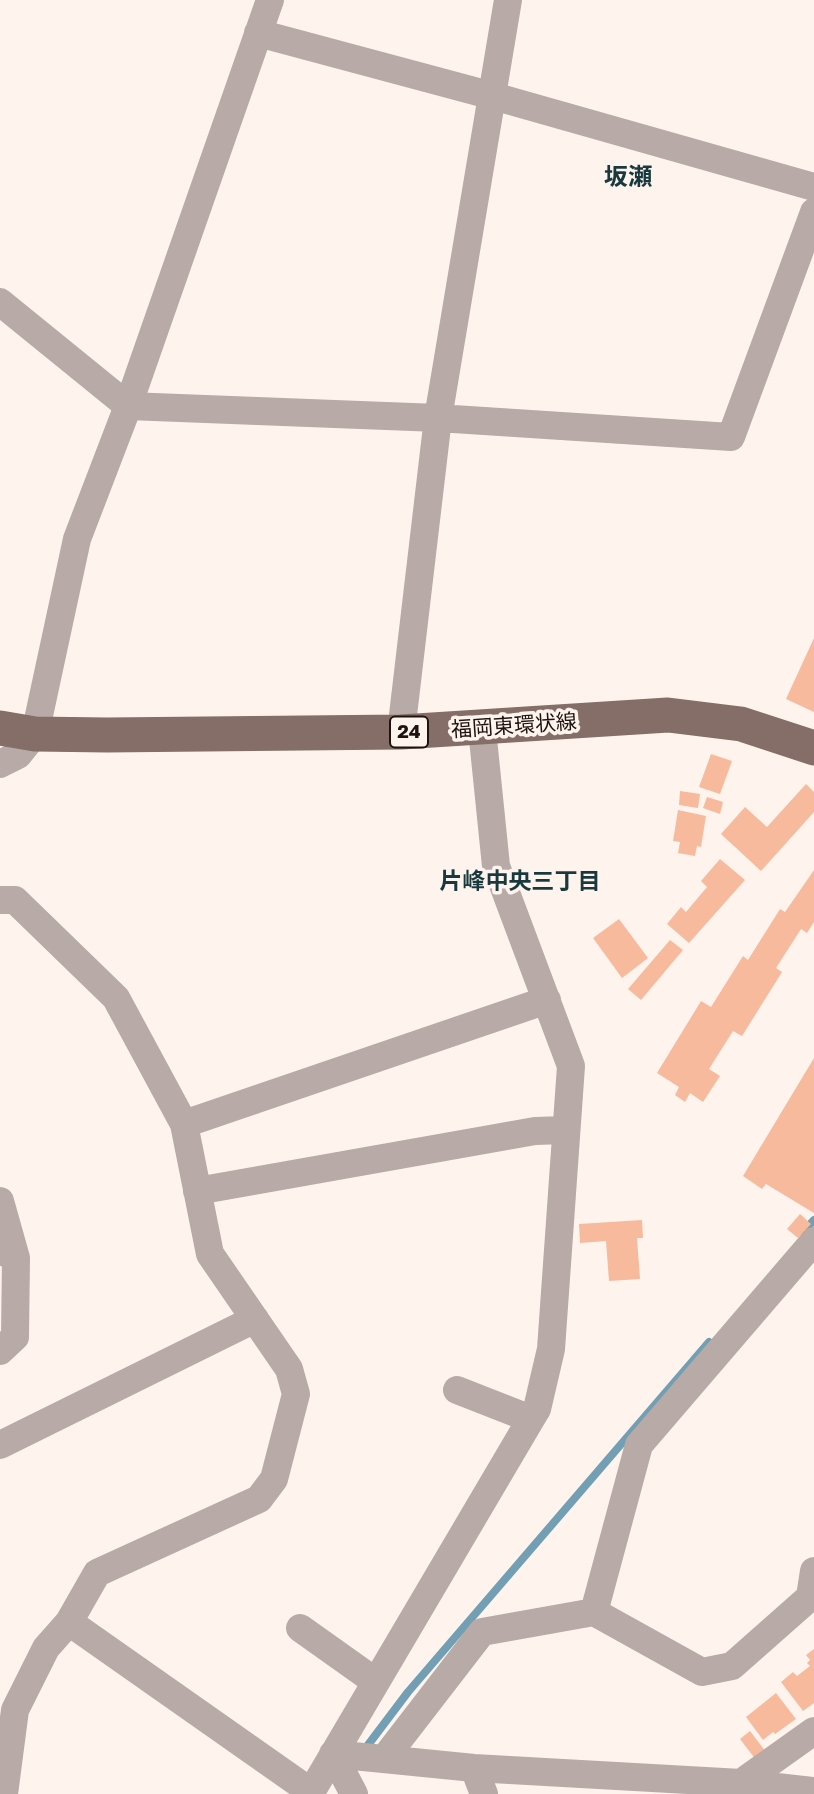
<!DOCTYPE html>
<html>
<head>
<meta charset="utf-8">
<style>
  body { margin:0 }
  canvas { display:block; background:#fff3ee }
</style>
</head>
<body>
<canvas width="814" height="1794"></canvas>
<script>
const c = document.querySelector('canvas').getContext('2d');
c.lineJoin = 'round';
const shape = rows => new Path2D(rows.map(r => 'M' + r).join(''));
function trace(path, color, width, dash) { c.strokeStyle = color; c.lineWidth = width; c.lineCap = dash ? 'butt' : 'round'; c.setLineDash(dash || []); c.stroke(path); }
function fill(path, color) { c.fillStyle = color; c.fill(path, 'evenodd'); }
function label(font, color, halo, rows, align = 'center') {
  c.font = font + ' "Golos Text","Noto Sans JP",sans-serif'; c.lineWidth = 7; c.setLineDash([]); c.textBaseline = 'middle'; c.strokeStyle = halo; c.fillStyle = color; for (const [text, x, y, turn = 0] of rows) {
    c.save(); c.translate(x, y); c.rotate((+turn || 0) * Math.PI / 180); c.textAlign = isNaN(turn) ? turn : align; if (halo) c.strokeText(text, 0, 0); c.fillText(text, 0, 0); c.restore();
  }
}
trace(shape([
  [804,1231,814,1220],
  [364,1753,368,1745,408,1692,709,1342]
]), '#729fb3', 8);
fill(shape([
  [814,638,814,712,786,699],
  [711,754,732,761,720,794,699,787],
  [806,784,814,792,814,812,761,871,721,834,745,807,767,827],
  [680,791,700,794,698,808,679,805],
  [707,797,723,802,720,814,703,808],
  [678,810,706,816,701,847,697,846,695,856,678,853,680,842,673,841],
  [720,859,745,880,689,943,667,924,681,907,686,912,707,887,701,881],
  [814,870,814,922,807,933,801,929,776,968,782,972,742,1036,733,1031,709,1069,720,1076,703,1102,690,1093,685,1102,675,1095,679,1087,657,1073,701,1001,711,1007,743,956,748,960,780,909,785,912],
  [619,919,648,958,622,978,593,938],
  [670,940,683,950,641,1000,628,989],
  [814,1058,814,1213,766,1184,762,1189,743,1176],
  [800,1214,811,1224,798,1238,787,1229],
  [642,1220,643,1238,637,1238,640,1279,609,1281,606,1241,580,1243,579,1224],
  [814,1649,814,1703,803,1711,781,1682,793,1672,797,1676,810,1666,807,1663,810,1660,806,1655],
  [776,1693,796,1719,775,1734,773,1732,763,1740,746,1717],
  [750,1731,766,1752,756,1760,740,1739]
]), '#f7ba9d');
trace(shape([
  [258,33,493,96,814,187],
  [0,302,128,406,438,418,731,437,814,212],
  [401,732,438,418,508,0],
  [0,764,18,755,35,734,77,539,128,406,270,0],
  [0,900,15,900,116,998,184,1124,210,1254,289,1369,296,1394,274,1479,259,1499,97,1573,69,1622,46,1648,15,1710,4,1794],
  [184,1124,547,1000],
  [197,1191,535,1131,566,1130],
  [0,1201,16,1258],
  [0,1250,16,1258,15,1337,0,1351],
  [457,1390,531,1419],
  [0,1445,255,1319],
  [594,1612,639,1445,814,1241],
  [69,1622,311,1792],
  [300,1628,376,1682],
  [333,1754,474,1768,741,1783,814,1791],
  [333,1754,354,1794],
  [384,1759,482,1632,594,1612,702,1672,732,1666,810,1597,814,1571],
  [474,1768,484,1794],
  [741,1783,814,1731],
  [310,1794,531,1419,537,1409,551,1349,571,1066,496,866,482,729]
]), '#b8aba7', 28);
trace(shape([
  [0,728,35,734,107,735,401,732,668,715,741,724,814,748]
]), '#846e67', 35);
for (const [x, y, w] of [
  [409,732,38]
]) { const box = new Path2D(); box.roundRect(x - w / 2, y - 15.5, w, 31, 5); c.fillStyle = '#fff3ee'; c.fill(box); trace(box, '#1d140f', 2); }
label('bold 19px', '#1d140f', null, [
  ["24",409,732]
]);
label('21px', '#1d140f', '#fff3ee', [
  ["福岡東環状線",514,726,-4]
]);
label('bold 23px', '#183a3e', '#fff3ee', [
  ["片峰中央三丁目",520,882]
]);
label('bold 24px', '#183a3e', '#fff3ee', [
  ["坂瀬",628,177]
]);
</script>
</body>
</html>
